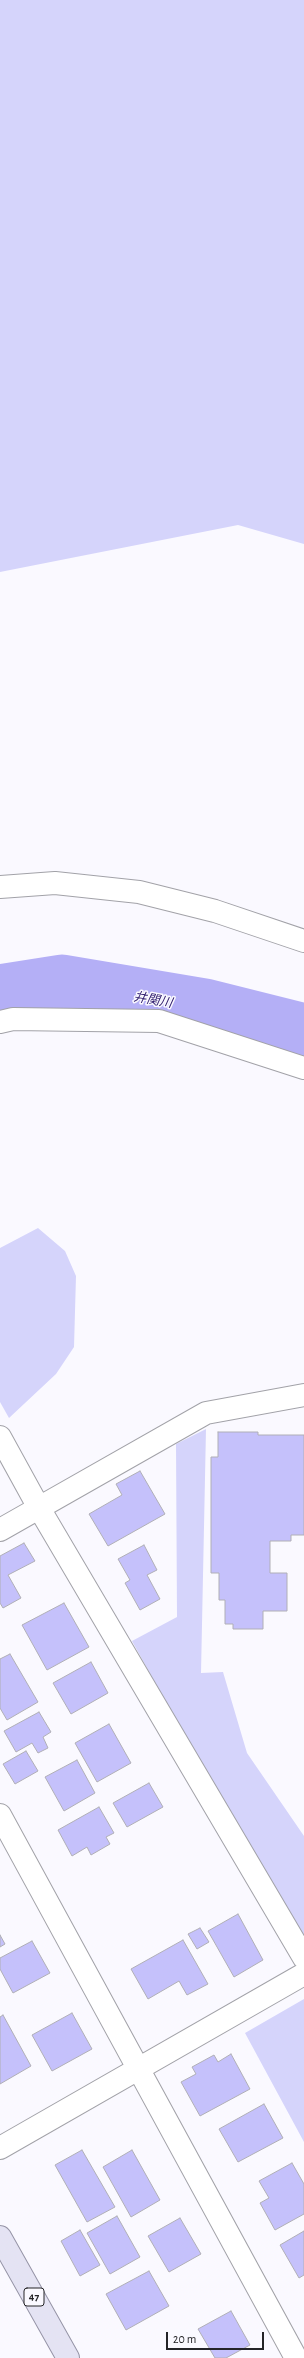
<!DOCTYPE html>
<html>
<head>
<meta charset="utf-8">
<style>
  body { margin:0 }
  #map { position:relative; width:304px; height:2358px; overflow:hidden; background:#faf9ff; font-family:"Alegreya Sans",sans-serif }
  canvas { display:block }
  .scale { position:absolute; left:166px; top:2332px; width:98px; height:18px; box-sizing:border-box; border:2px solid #242427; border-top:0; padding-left:5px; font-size:12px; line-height:14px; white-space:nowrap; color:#242427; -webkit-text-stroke:3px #faf9ff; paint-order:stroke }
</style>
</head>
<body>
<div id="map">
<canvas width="304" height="2358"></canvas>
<div class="scale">20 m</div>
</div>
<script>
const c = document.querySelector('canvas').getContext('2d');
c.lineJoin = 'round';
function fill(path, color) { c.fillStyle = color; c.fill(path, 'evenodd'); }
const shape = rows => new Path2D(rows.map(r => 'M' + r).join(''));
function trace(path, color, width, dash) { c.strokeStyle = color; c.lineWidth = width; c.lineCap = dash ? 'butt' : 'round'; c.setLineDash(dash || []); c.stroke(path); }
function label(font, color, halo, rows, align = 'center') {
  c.font = font + ' "Alegreya Sans","Noto Sans JP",sans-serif'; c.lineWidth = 3; c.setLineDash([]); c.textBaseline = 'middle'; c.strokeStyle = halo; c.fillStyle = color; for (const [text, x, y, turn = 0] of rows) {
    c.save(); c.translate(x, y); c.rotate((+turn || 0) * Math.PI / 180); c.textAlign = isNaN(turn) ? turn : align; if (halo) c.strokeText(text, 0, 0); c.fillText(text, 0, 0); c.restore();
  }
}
fill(shape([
  [0,0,304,0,304,544,238,525,0,572],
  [38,1228,65,1251,76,1276,74,1347,56,1374,9,1418,0,1402,0,1248],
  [206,1429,201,1673,223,1672,247,1753,304,1836,304,1952,132,1641,177,1617,176,1444],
  [304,1999,304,2142,245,2033]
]), '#d5d4fb');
trace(shape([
  [0,994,62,984,205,1008,304,1033]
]), '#b4aff6', 59);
const building = shape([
  [218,1432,258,1432,258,1435,304,1435,304,1535,291,1535,291,1541,270,1541,270,1573,287,1573,287,1611,263,1611,263,1629,233,1629,233,1624,225,1624,225,1600,219,1600,219,1573,211,1573,211,1457,218,1457,218,1432],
  [140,1471,165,1514,108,1546,89,1514,122,1495,116,1484,140,1471],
  [24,1543,35,1561,8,1575,21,1598,3,1608,0,1603,0,1556,24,1543],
  [144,1545,157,1570,147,1575,160,1599,140,1610,125,1583,130,1580,118,1559,144,1545],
  [64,1603,89,1647,47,1670,22,1625,64,1603],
  [10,1654,38,1702,7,1720,0,1708,0,1659,10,1654],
  [91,1662,108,1693,71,1714,53,1683,91,1662],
  [39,1712,51,1732,43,1737,48,1748,38,1753,32,1743,16,1752,4,1731,39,1712],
  [109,1724,131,1763,97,1782,75,1743,109,1724],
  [26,1751,38,1771,15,1784,3,1764,26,1751],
  [77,1760,95,1793,64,1811,45,1777,77,1760],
  [149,1783,163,1807,127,1827,113,1803,149,1783],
  [99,1807,114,1833,106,1837,110,1844,91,1855,87,1847,72,1856,58,1830,99,1807],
  [238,1914,263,1960,234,1977,208,1931,238,1914],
  [200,1928,209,1942,197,1949,188,1934,200,1928],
  [0,1935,5,1944,0,1947,0,1935],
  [183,1940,208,1984,187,1995,179,1981,148,1999,131,1969,183,1940],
  [32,1941,50,1973,13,1993,0,1969,0,1958,32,1941],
  [72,2013,92,2049,52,2071,32,2035,72,2013],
  [3,2015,31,2066,0,2084,0,2017,3,2015],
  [231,2054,250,2089,200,2116,181,2082,196,2074,192,2067,214,2055,218,2062,231,2054],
  [264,2104,283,2138,238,2162,219,2129,264,2104],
  [82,2150,115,2207,87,2222,55,2165,82,2150],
  [132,2150,160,2200,131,2217,103,2167,132,2150],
  [292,2163,304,2184,304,2214,275,2230,260,2203,269,2198,259,2181,292,2163],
  [117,2216,140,2257,110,2274,87,2233,117,2216],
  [180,2218,201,2254,169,2272,148,2236,180,2218],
  [80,2230,100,2265,80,2276,61,2241,80,2230],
  [304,2231,304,2275,299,2278,280,2245,304,2231],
  [149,2271,169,2306,126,2330,106,2294,149,2271],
  [231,2311,250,2345,226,2358,215,2358,198,2329,231,2311]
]);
fill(building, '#c5c1fb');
trace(building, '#b0afb6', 1);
const street = shape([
  [0,1022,13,1019,159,1021,304,1068],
  [0,1437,39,1508,304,1958],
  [0,1530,206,1413,304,1395],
  [0,1815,296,2358],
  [0,2148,304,1974]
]);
const secondary = shape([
  [0,887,55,883,139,892,215,911,304,941]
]);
const primary = shape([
  [0,2237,68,2358]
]);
trace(street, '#a2a2a8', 24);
trace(secondary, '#a2a2a8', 24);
trace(primary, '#9594a6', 24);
trace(street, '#fff', 22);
trace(secondary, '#fff', 22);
trace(primary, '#e4e3f3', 22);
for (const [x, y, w] of [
  [34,2297,20]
]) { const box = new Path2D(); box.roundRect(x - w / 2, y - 9, w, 18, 3); c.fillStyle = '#faf9ff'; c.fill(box); trace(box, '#242427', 1); }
label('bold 11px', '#242427', null, [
  ["47",34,2297]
]);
label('italic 13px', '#332171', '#faf9ff', [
  ["井関川",153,1000,10]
]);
</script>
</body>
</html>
